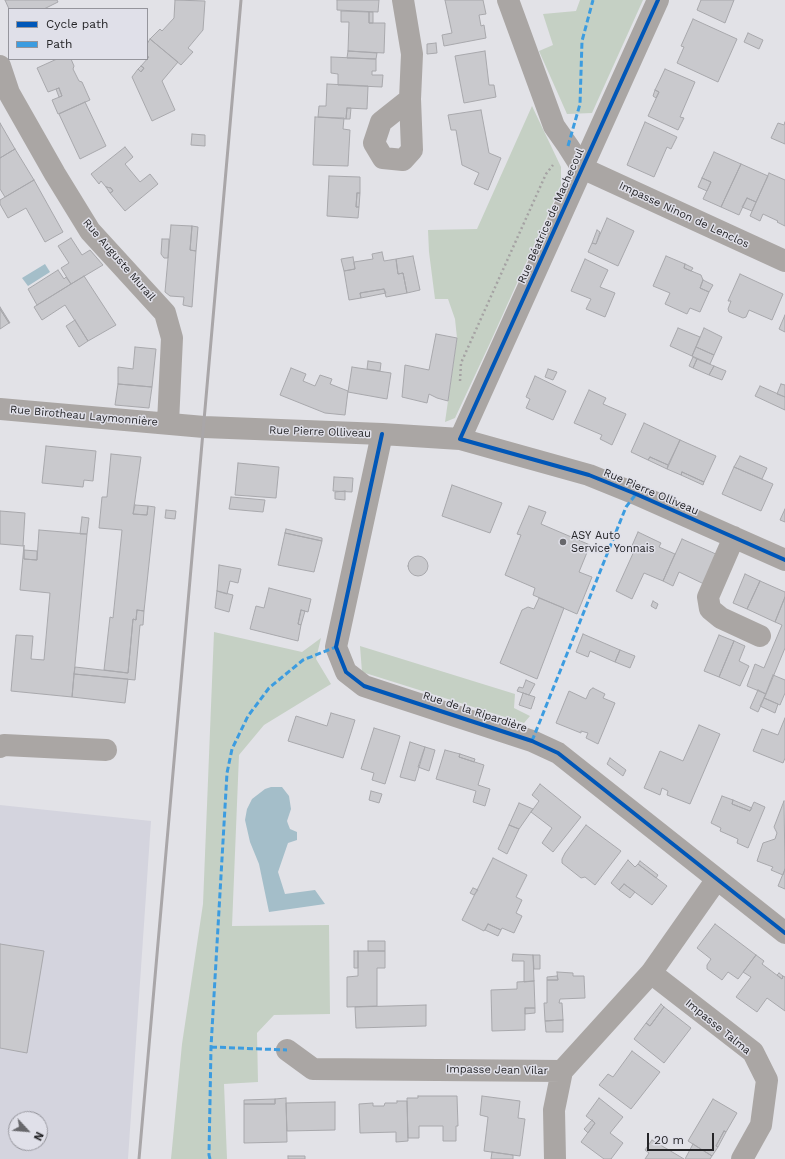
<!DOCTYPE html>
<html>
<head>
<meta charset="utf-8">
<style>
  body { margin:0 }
  #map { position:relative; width:785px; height:1159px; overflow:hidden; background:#e2e2e7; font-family:"Work Sans",sans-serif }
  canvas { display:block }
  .legend { position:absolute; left:8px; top:8px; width:140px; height:52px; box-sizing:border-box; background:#e0e0e9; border:1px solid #95959c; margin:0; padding:5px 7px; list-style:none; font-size:12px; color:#252528 }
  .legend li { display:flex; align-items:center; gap:8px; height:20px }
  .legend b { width:20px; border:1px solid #95959c }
  .north { position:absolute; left:8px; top:1111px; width:40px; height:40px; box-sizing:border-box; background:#e0e0e9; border:1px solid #95959c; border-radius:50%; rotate:116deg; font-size:11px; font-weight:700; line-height:16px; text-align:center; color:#252528 }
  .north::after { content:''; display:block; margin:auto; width:14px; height:18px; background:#67676b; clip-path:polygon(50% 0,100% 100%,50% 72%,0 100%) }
  .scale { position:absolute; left:647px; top:1133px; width:67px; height:18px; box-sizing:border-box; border:2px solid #252528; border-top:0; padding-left:5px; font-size:12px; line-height:14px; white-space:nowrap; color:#252528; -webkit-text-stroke:3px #e0e0e9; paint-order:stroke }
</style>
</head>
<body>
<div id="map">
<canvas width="785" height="1159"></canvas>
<ul class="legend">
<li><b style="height:5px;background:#0057b8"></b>Cycle path</li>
<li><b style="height:5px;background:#3c9ce0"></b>Path</li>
</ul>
<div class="north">N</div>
<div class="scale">20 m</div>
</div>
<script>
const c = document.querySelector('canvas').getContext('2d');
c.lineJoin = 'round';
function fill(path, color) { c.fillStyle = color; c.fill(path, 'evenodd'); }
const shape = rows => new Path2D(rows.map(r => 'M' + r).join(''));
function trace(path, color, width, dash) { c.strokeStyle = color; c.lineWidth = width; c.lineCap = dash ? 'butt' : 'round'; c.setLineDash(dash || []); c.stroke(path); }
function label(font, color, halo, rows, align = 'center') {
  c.font = font + ' "Work Sans",sans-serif'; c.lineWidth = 3; c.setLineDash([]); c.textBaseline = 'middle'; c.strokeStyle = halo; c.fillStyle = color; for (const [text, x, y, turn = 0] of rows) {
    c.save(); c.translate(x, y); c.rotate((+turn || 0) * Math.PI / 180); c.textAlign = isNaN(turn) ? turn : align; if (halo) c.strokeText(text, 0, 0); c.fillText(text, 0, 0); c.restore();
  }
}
fill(shape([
  [0,805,151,821,128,1159,0,1159],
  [16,1119,40,1119,40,1143,16,1143]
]), '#d4d4de');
fill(shape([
  [580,0,643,0,592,113,567,114,539,51,553,45,543,14,576,11],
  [532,106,561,167,561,185,490,343,455,418,445,422,457,338,455,319,448,299,435,299,429,252,428,230,477,229],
  [214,632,302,652,321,638,316,659,331,684,264,725,239,755,232,926,329,925,330,1014,274,1015,257,1033,258,1082,224,1084,227,1159,171,1159,182,1044,203,904],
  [360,646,515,694,514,708,530,716,524,723,362,672]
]), '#c5d0c4');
fill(shape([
  [45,264,50,272,28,286,22,278],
  [271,787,282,787,289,796,291,809,287,821,288,824,290,829,297,832,297,840,288,843,278,872,285,894,315,890,325,904,269,912,259,864,250,842,245,820,247,809,252,799,265,789]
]), '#a4bec9');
const building = shape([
  [5,0,57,0,58,2,44,9,9,9,5,0],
  [175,0,205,1,203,30,188,48,193,52,181,65,150,39,160,29,162,31,174,18,175,0],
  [337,0,379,0,378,12,337,10,337,0],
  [445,0,483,0,486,14,479,15,481,26,484,25,486,38,444,46,442,35,452,33,445,0],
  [701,0,734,0,725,23,697,10,701,0],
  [341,11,369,12,369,23,385,23,384,53,348,51,349,22,341,22,341,11],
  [369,12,373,12,373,23,369,23,369,12],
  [693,19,737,39,718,82,677,63,684,47,681,46,693,19],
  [748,33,763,40,759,49,744,42,748,33],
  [150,39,178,62,162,81,175,110,152,121,132,77,138,69,141,72,144,68,141,66,149,57,147,56,147,44,150,39],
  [436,43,437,53,427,54,427,44,436,43],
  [348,51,377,53,376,59,347,58,348,51],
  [485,51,489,85,494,85,496,97,464,103,455,56,485,51],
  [331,57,376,59,376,71,372,71,372,75,383,75,382,87,338,85,338,74,331,73,331,57],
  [57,59,71,59,74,66,73,69,79,81,82,82,90,100,58,114,52,100,62,96,59,88,48,92,37,68,57,59],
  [141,66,144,68,141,72,138,69,141,66],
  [665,69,695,82,680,117,684,118,678,130,648,116,659,92,655,90,665,69],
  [327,84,368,86,367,109,347,108,346,119,318,117,319,106,326,106,327,84],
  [59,88,62,96,59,97,56,89,59,88],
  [655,90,659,92,656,98,653,96,655,90],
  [85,102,106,146,80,159,59,114,85,102],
  [347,108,351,108,350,119,346,119,347,108],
  [481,110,489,153,501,158,488,190,474,184,479,173,462,165,456,130,451,130,448,115,481,110],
  [315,117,344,118,343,129,350,130,348,166,313,165,315,117],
  [645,122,677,137,671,149,667,147,654,177,627,165,645,122],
  [785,122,785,144,771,138,778,123,784,125,785,122],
  [0,123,15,149,0,158,0,123],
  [192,134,205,135,205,146,191,145,192,134],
  [125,147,133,157,125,164,140,182,150,174,158,184,125,211,110,193,113,191,111,188,106,187,101,181,99,184,91,174,125,147],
  [15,149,34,180,5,197,0,189,0,158,15,149],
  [714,152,741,164,721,207,703,199,711,182,702,178,714,152],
  [741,164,768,176,756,202,747,198,739,215,721,207,741,164],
  [769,173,785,180,785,226,777,222,778,221,763,214,760,221,750,216,769,173],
  [329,176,360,177,360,193,357,193,356,207,359,207,358,218,327,216,329,176],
  [702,178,711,182,707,191,698,187,702,178],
  [34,180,63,232,45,242,26,208,8,218,0,204,0,200,34,180],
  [106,187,111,188,113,191,110,193,106,187],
  [357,193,360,193,359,207,356,207,357,193],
  [747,198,756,202,752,211,742,207,747,198],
  [607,218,634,231,618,266,588,252,592,243,596,244,607,218],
  [171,225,192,226,190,250,196,251,192,307,183,305,184,297,170,296,165,292,171,225],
  [192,226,198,227,196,251,190,250,192,226],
  [597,230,600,232,596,244,592,243,597,230],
  [71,238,82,255,90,250,103,265,71,284,61,268,69,263,58,246,71,238],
  [162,239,169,239,168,258,164,258,161,254,162,239],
  [382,252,384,261,396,259,398,274,403,273,407,293,386,297,384,289,360,293,361,298,349,300,344,271,355,269,354,262,373,259,372,254,382,252],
  [413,256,420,290,407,293,403,273,398,274,396,259,413,256],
  [666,256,685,264,684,268,701,275,703,280,700,288,709,292,700,312,690,308,687,314,665,304,670,293,653,286,666,256],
  [353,257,355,269,344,271,341,259,353,257],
  [585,259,608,270,600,287,615,293,605,317,586,309,591,299,571,291,585,259],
  [685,264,693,268,691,271,684,268,685,264],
  [58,270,64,279,66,277,71,284,37,305,28,289,58,270],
  [740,274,783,294,772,320,749,310,746,317,743,318,729,312,728,309,731,301,728,301,740,274],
  [84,276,116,325,88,341,65,305,42,320,34,307,84,276],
  [703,280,713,285,709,292,700,288,703,280],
  [384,289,386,293,361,298,360,293,384,289],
  [0,307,10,323,9,323,0,309,0,307],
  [0,309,9,323,0,329,0,309],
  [785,315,785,332,779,329,785,315],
  [75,320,88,341,79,347,66,326,75,320],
  [678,328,700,337,692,356,670,346,678,328],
  [704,328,722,337,714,355,696,347,704,328],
  [436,334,457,338,448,401,437,398,429,394,427,403,402,397,405,365,429,370,436,334],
  [135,347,156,349,152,387,118,384,118,367,133,369,135,347],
  [696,347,714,355,710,364,692,356,696,347],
  [693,357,697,359,693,368,689,366,693,357],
  [697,359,714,366,709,375,693,368,697,359],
  [368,361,381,363,380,371,367,369,368,361],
  [714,366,726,371,722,380,709,375,714,366],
  [352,367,391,373,387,399,348,392,352,367],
  [291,368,306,374,303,381,315,386,320,375,332,379,330,384,348,391,345,415,325,413,280,395,291,368],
  [548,369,557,372,553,380,545,377,548,369],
  [535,376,566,391,553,420,526,408,530,399,526,397,535,376],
  [118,384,152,387,149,408,115,405,118,384],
  [781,384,785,385,785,397,777,394,781,384],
  [760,386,785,397,785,410,755,396,760,386],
  [589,390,606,398,603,404,626,414,612,445,600,439,602,435,574,423,589,390],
  [644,423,680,440,668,465,650,457,648,460,631,452,644,423],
  [680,440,716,456,704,482,682,472,681,475,667,469,680,440],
  [46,446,96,451,93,481,84,480,83,487,42,483,46,446],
  [111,454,141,457,133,514,147,515,148,506,155,507,144,611,137,610,136,620,133,619,128,673,104,670,110,617,113,618,122,530,99,528,102,497,107,497,111,454],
  [740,456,767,468,762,479,734,467,740,456],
  [650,457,668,465,667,469,648,460,650,457],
  [238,463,279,467,276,498,235,495,238,463],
  [734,467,773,484,761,511,722,494,734,467],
  [682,472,704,482,703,485,681,475,682,472],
  [334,477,353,478,352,492,333,491,334,477],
  [452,485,502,503,490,533,442,516,452,485],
  [345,491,345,500,335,499,335,492,345,491],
  [231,497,265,500,263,512,229,509,231,497],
  [135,505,148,506,147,515,133,514,135,505],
  [529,506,546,512,541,524,590,545,579,572,592,577,577,614,533,595,535,588,505,575,521,535,517,534,529,506],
  [785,509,785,522,780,520,785,509],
  [166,510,176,511,175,519,165,518,166,510],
  [0,511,25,513,23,546,0,544,0,511],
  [82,517,89,518,87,534,80,534,82,517],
  [286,529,322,538,322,541,285,533,286,529],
  [39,530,87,534,72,697,11,691,16,635,33,636,31,659,44,660,50,593,20,590,24,545,24,559,37,560,39,530],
  [638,532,661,543,659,547,675,554,663,581,644,573,632,599,616,591,635,549,631,548,638,532],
  [285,533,322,541,314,572,278,565,285,533],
  [682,539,718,555,704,584,679,572,673,586,663,581,682,539],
  [24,550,37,551,37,560,24,559,24,550],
  '408 566a10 10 0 1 1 20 0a10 10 0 1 1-20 0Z',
  [219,565,241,569,238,583,230,581,227,594,217,591,219,565],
  [745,574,760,581,747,609,733,603,745,574],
  [760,581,785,592,785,597,775,622,747,609,760,581],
  [269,588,311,599,308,612,301,610,298,624,301,625,298,641,250,629,256,606,264,608,269,588],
  [217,591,233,595,229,612,215,608,217,591],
  [785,597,785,648,766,694,747,686,755,664,764,668,782,625,775,622,785,597],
  [539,598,564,608,537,679,500,663,522,610,528,607,534,609,539,598],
  [653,601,658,604,656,609,651,606,653,601],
  [137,610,144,611,143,625,140,625,135,680,74,674,75,667,128,673,133,619,136,620,137,610],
  [301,610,305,611,301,625,298,624,301,610],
  [583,634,620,650,615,662,590,651,588,657,576,652,583,634],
  [719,635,734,641,719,677,704,671,719,635],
  [734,641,745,646,739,661,749,666,740,686,719,677,734,641],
  [620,650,635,656,630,668,615,662,620,650],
  [74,674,128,679,125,703,72,697,74,674],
  [773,675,785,680,785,693,780,705,764,698,773,675],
  [526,680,535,684,529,695,517,691,519,687,523,688,526,680],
  [593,688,605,694,603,698,615,703,598,744,586,738,588,733,581,731,581,733,556,723,569,691,586,699,590,690,593,688],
  [758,690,766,694,758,712,750,708,758,690],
  [523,693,535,697,531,709,519,705,523,693],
  [764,698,778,704,775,713,760,706,764,698],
  [331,713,355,720,343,758,288,741,296,716,327,726,331,713],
  [785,718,785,758,783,763,753,751,762,729,778,735,785,718],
  [699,725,720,734,690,804,667,795,668,791,662,788,660,795,644,788,660,751,683,761,699,725],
  [374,728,400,736,385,784,372,780,374,773,361,769,374,728],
  [410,742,425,747,415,781,400,777,410,742],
  [425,747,435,750,429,771,418,767,425,747],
  [445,750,460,754,459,757,484,765,478,785,490,789,485,806,473,802,476,791,436,779,445,750],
  [460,754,475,759,474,762,459,757,460,754],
  [610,758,626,770,623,776,607,764,610,758],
  [540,784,581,817,553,852,542,843,552,828,531,812,539,801,532,795,540,784],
  [371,791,382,794,379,803,369,800,371,791],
  [722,796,733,800,732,804,750,811,754,802,765,807,748,848,737,843,738,839,720,831,721,828,711,823,722,796],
  [733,800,752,808,750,811,732,804,733,800],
  [784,801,785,869,783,875,771,870,773,867,757,861,763,843,775,839,777,833,774,827,784,801],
  [519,803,533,809,519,829,509,825,519,803],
  [509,825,519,829,507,854,498,849,509,825],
  [586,825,621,851,595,885,585,877,581,878,562,863,562,859,565,853,586,825],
  [493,858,527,875,516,897,522,900,516,913,522,916,514,933,502,928,501,930,488,924,484,931,462,920,493,858],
  [628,860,635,867,638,864,667,886,652,905,624,884,619,890,611,883,628,860],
  [640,861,658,875,656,878,638,864,640,861],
  [785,869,785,889,778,886,785,869],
  [624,884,635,892,630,898,619,890,624,884],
  [473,888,478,890,474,895,470,893,473,888],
  [488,924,501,930,498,936,485,930,488,924],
  [715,924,756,955,738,979,728,972,722,980,707,969,707,965,711,959,697,948,715,924],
  [368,941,385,941,385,951,368,951,368,941],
  [0,944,44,951,27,1053,0,1048,0,944],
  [354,951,358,951,358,968,354,968,354,951],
  [358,951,385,951,385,968,377,968,377,1006,347,1007,347,977,358,976,358,951],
  [513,954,533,955,534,981,524,982,524,961,512,961,513,954],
  [533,955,540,955,540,969,534,969,533,955],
  [756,955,764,961,762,964,782,979,783,976,785,977,785,1011,767,998,757,1012,736,997,751,977,743,972,756,955],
  [557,972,573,973,573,976,584,976,585,998,560,999,559,1003,562,1003,563,1020,545,1021,544,1003,547,1003,547,980,558,980,557,972],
  [779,973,783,976,782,979,777,975,779,973],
  [557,976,558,980,547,980,547,977,557,976],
  [534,981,535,1008,525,1008,525,1030,492,1031,491,990,517,989,517,982,534,981],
  [661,1004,664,1007,650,1026,646,1023,661,1004],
  [426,1005,426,1026,356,1028,355,1007,426,1005],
  [664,1007,691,1028,664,1063,634,1039,646,1023,650,1026,664,1007],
  [525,1008,535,1008,535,1013,525,1014,525,1008],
  [563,1020,563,1032,546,1032,545,1021,563,1020],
  [632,1051,660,1072,631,1109,599,1085,608,1074,613,1077,632,1051],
  [418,1096,457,1096,458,1126,456,1126,456,1141,443,1141,443,1126,419,1126,419,1138,408,1138,407,1098,418,1098,418,1096],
  [482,1096,520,1101,518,1118,525,1119,520,1156,484,1151,488,1117,480,1115,482,1096],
  [286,1098,287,1142,244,1143,244,1104,275,1104,275,1099,286,1098],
  [599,1098,623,1117,610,1133,623,1143,611,1159,604,1159,581,1142,595,1123,586,1116,599,1098],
  [275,1099,275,1104,244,1104,244,1100,275,1099],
  [713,1099,737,1113,726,1132,724,1131,716,1146,718,1147,712,1156,688,1141,713,1099],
  [397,1101,407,1101,408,1141,396,1142,396,1132,360,1133,359,1104,373,1103,373,1106,384,1106,385,1103,397,1103,397,1101],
  [335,1102,335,1130,287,1131,286,1103,335,1102],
  [592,1120,595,1123,588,1133,584,1129,592,1120],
  [724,1131,726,1132,718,1147,716,1146,724,1131],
  [652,1140,684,1159,645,1159,649,1153,645,1150,652,1140],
  [693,1144,712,1156,710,1159,685,1159,693,1144],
  [492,1152,513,1155,513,1159,491,1159,492,1152],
  [288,1156,305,1156,305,1159,288,1159,288,1156]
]);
fill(building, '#c9c9cd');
trace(building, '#a8a8ac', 1);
trace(shape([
  [460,381,461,363,546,174,553,165]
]), '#a5a2a3', 2.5, [2, 3]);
trace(shape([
  [403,0,412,54,410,99,412,150,403,160,383,158,374,143,381,122,410,99],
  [508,0,554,126,568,146,582,168,785,261],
  [0,66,9,93,55,174,90,231,165,313,172,338,168,423],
  [0,409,204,427,382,434,460,439,589,475,636,494,785,560],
  [382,434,336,647,346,672,364,686,532,741,558,753,785,933],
  [460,439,658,0],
  [734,537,708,597,710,609,721,618,760,636],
  [0,747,4,745,106,750],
  [651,973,753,1052,767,1080,761,1125,742,1159],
  [287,1050,313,1069,562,1071,651,973,717,879],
  [555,1159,554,1110,562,1071]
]), '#aaa6a4', 22);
trace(shape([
  [139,1159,241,0]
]), '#a9a6a8', 3);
trace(shape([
  [568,146,580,104,582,41,593,0],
  [532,741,626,507,636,494],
  [211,1047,287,1050],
  [210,1159,209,1155,211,1047,227,773,232,749,248,716,269,688,303,660,336,647]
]), '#3c9ce0', 3, [6, 3]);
trace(shape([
  [658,0,460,439,589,475,636,494,785,560],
  [382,434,336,647,346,672,364,686,532,741,558,753,785,933]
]), '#0057b8', 4);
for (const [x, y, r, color] of [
  [563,542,4,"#67676b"]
]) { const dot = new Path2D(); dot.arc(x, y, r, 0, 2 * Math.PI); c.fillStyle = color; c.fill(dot); trace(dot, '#e0e0e9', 1.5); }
label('11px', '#252528', '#e0e0e9', [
  ["Impasse Ninon de Lenclos",684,215,25],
  ["Rue Béatrice de Machecoul",551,216,-66],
  ["Rue Auguste Murail",119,260,49],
  ["Rue Birotheau Laymonnière",84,416,5],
  ["Rue Pierre Olliveau",320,432,2],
  ["Rue Pierre Olliveau",651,492,23],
  ["Rue de la Ripardière",475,712,18],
  ["Impasse Talma",718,1027,39],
  ["Impasse Jean Vilar",497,1070,1]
]);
label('11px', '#252528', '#e0e0e9', [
  ["ASY Auto",571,536],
  ["Service Yonnais",571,549]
], 'left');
</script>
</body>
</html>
